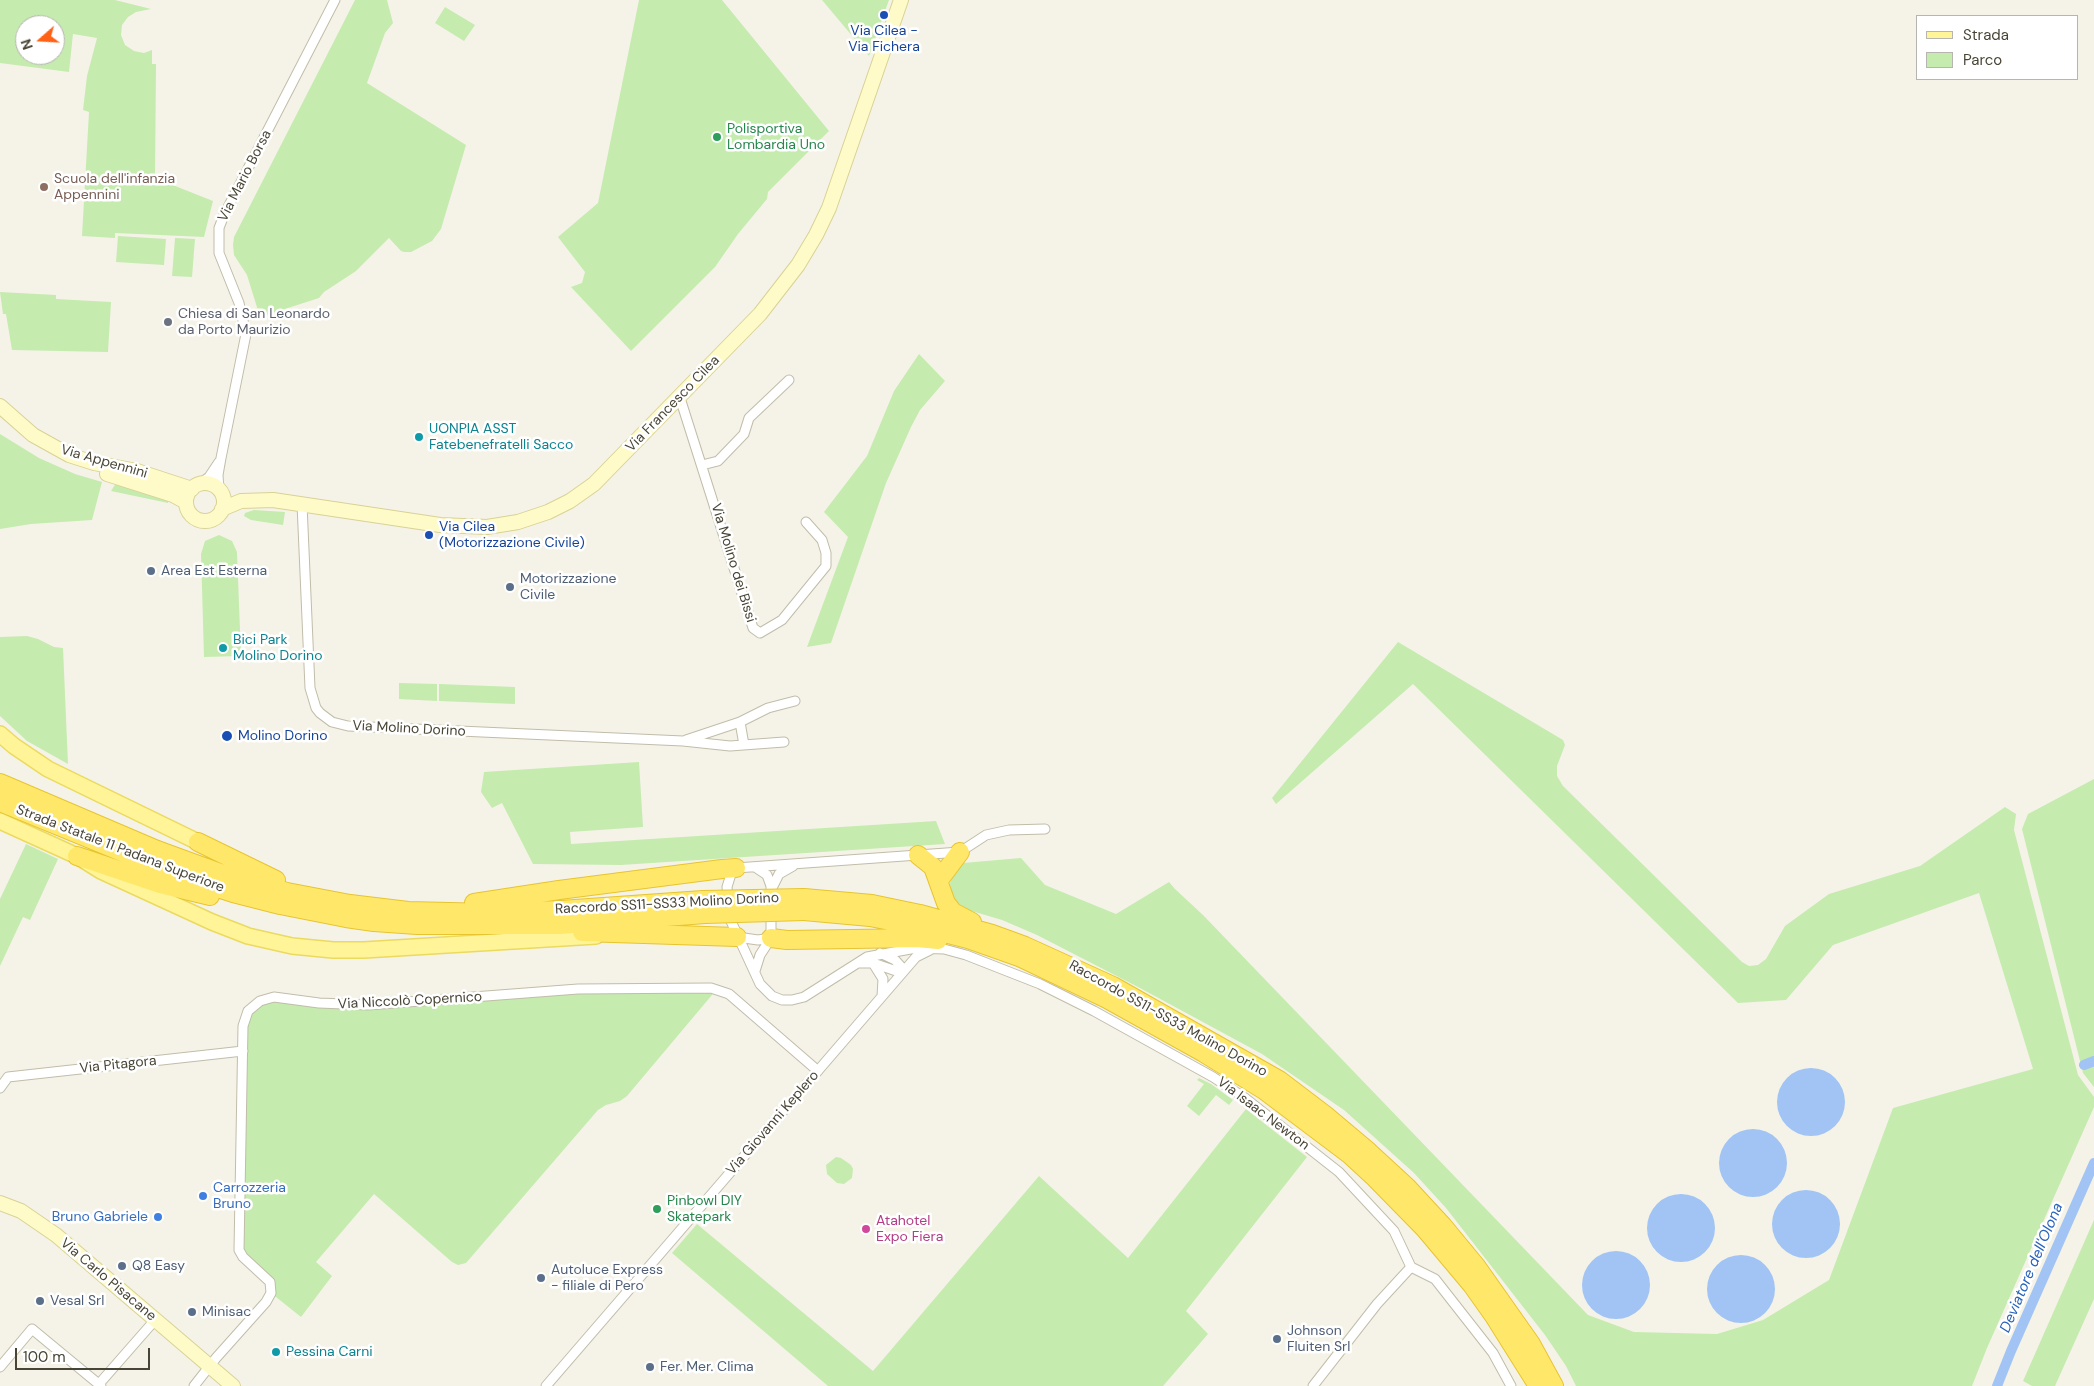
<!DOCTYPE html>
<html>
<head>
<meta charset="utf-8">
<style>
  body { margin:0 }
  #map { position:relative; width:2094px; height:1386px; overflow:hidden; background:#f5f3e8; font-family:"DM Sans",sans-serif }
  canvas { display:block }
  .legend { position:absolute; left:1916px; top:15px; width:162px; height:65px; box-sizing:border-box; background:#fff; border:1px solid #b6b5af; margin:0; padding:6px 9px; list-style:none; font-size:15px; color:#494536 }
  .legend li { display:flex; align-items:center; gap:10px; height:25px }
  .legend b { width:25px; border:1px solid #b6b5af }
  .north { position:absolute; left:15px; top:15px; width:50px; height:50px; box-sizing:border-box; background:#fff; border:1px solid #b6b5af; border-radius:50%; rotate:251deg; font-size:14px; font-weight:700; line-height:20px; text-align:center; color:#494536 }
  .north::after { content:''; display:block; margin:auto; width:18px; height:22px; background:#ff6215; clip-path:polygon(50% 0,100% 100%,50% 72%,0 100%) }
  .scale { position:absolute; left:15px; top:1348px; width:135px; height:22px; box-sizing:border-box; border:2px solid #494536; border-top:0; padding-left:6px; font-size:15px; line-height:18px; white-space:nowrap; color:#494536; -webkit-text-stroke:4px #fff; paint-order:stroke }
</style>
</head>
<body>
<div id="map">
<canvas width="2094" height="1386"></canvas>
<ul class="legend">
<li><b style="height:6px;background:#fff497"></b>Strada</li>
<li><b style="height:14px;background:#c5ebaf"></b>Parco</li>
</ul>
<div class="north">N</div>
<div class="scale">100 m</div>
</div>
<script>
const c = document.querySelector('canvas').getContext('2d');
c.lineJoin = 'round';
function fill(path, color) { c.fillStyle = color; c.fill(path, 'evenodd'); }
const shape = rows => new Path2D(rows.map(r => 'M' + r).join(''));
function trace(path, color, width, dash) { c.strokeStyle = color; c.lineWidth = width; c.lineCap = dash ? 'butt' : 'round'; c.setLineDash(dash || []); c.stroke(path); }
function label(font, color, halo, rows, align = 'center') {
  c.font = font + ' "DM Sans",sans-serif'; c.lineWidth = 5; c.setLineDash([]); c.textBaseline = 'middle'; c.strokeStyle = halo; c.fillStyle = color; for (const [text, x, y, turn = 0] of rows) {
    c.save(); c.translate(x, y); c.rotate((+turn || 0) * Math.PI / 180); c.textAlign = isNaN(turn) ? turn : align; if (halo) c.strokeText(text, 0, 0); c.fillText(text, 0, 0); c.restore();
  }
}
fill(shape([
  [0,0,115,0,151,9,136,12,128,17,122,25,121,35,125,45,134,51,144,53,152,50,152,64,156,64,155,178,213,201,204,237,115,233,115,238,82,236,89,112,83,110,87,76,97,38,73,34,69,72,0,63],
  [25,25,55,25,55,55,25,55],
  [355,0,387,0,393,23,385,33,367,83,466,145,441,229,432,241,411,252,404,252,401,251,389,238,356,271,324,292,319,298,260,317,247,275,234,255,233,245,234,237],
  [639,0,722,0,829,131,768,192,767,199,738,234,715,267,631,351,571,287,582,283,585,272,558,237,598,203],
  [822,0,889,0,869,56],
  [445,7,475,25,464,41,435,23],
  [118,236,166,239,164,265,116,262],
  [175,238,195,239,192,277,172,276],
  [0,292,56,295,56,299,111,302,108,352,12,350,6,314,3,314],
  [919,354,945,381,920,410,911,427,886,483,831,643,807,647,848,537,824,512,867,456,894,391],
  [0,434,39,458,75,474,102,482,92,520,31,524,0,529],
  [118,480,169,498,168,503,111,491],
  [254,510,285,512,283,525,251,520,244,516,245,513],
  [219,535,232,541,237,552,241,656,204,657,201,554,205,541],
  [27,636,38,639,54,647,63,648,68,764,27,741,0,716,0,637],
  [1398,642,1563,740,1565,745,1557,766,1557,776,1563,786,1742,962,1749,966,1758,965,1766,959,1785,926,1829,894,1920,866,2005,807,2016,814,2014,830,2078,1075,2094,1097,2094,1107,1987,1348,1972,1386,1576,1386,1566,1366,1545,1335,1446,1208,1414,1173,1344,1110,1262,1054,1140,988,1037,935,1002,920,965,909,955,900,951,893,950,883,952,877,963,863,1021,858,1045,885,1116,914,1169,882,1175,889,1203,915,1588,1315,1634,1332,1717,1334,1763,1320,1829,1280,1893,1108,2033,1069,1979,893,1833,945,1786,1000,1738,1003,1413,684,1276,804,1272,798],
  [399,683,437,684,437,701,399,699],
  [439,684,515,687,515,704,439,701],
  [639,762,643,827,570,832,571,844,936,821,945,844,621,865,533,864,502,803,492,808,481,792,484,772],
  [2094,779,2094,1087,2083,1073,2022,829,2028,814],
  [26,844,58,859,30,920,23,917,0,966,0,899],
  [578,989,717,989,627,1096,620,1101,606,1105,598,1110,466,1263,458,1265,452,1262,374,1194,316,1262,332,1276,301,1317,271,1293,271,1289,243,1257,243,1026,260,1001,340,1005],
  [1199,1078,1211,1084,1233,1100,1229,1105,1216,1095,1199,1116,1187,1106,1204,1084,1197,1080],
  [1246,1109,1307,1157,1186,1311,1208,1334,1163,1386,828,1386,672,1253,697,1224,873,1371,1039,1176,1128,1258],
  [836,1157,841,1158,851,1165,853,1169,852,1178,844,1184,837,1183,827,1174,826,1165],
  [2094,1220,2094,1299,2055,1386,2032,1386,2023,1381]
]), '#c5ebaf');
fill(shape([
  '1777 1102a34 34 0 1 1 68 0a34 34 0 1 1-68 0Z',
  '1719 1163a34 34 0 1 1 68 0a34 34 0 1 1-68 0Z',
  '1772 1224a34 34 0 1 1 68 0a34 34 0 1 1-68 0Z',
  '1647 1228a34 34 0 1 1 68 0a34 34 0 1 1-68 0Z',
  '1582 1285a34 34 0 1 1 68 0a34 34 0 1 1-68 0Z',
  '1707 1289a34 34 0 1 1 68 0a34 34 0 1 1-68 0Z'
]), '#a1c4f5');
trace(shape([
  [2084,1065,2094,1061],
  [1997,1386,2011,1351,2094,1163]
]), '#a1c4f5', 10);
const street = shape([
  [680,398,753,628,760,633,782,620,826,566,826,553,822,540,806,522],
  [702,465,718,461,744,434,749,418,789,380],
  [201,483,209,477,219,462],
  [219,490,218,475,221,458,246,334,239,303,219,253,219,228,224,215,335,0],
  [302,504,310,688,316,708,320,713,332,722,348,726,683,741,730,746,784,742],
  [740,722,744,745],
  [686,740,740,722,768,708,795,701],
  [1045,829,1009,830,986,835,960,852,736,868,731,874,727,887,730,919,760,984,772,996,782,1000,792,1000,804,997,867,957,916,948,944,949,966,955,1040,984,1094,1011,1213,1077,1245,1098,1339,1172,1394,1231,1411,1267,1377,1304,1313,1386],
  [772,888,779,874,793,866],
  [737,937,758,940,771,938,771,886,767,875,755,867],
  [880,953,895,960,904,970],
  [859,963,873,963,902,973],
  [873,963,883,979,882,996],
  [755,971,760,955,771,938],
  [0,1088,8,1077,243,1051],
  [1411,1267,1435,1279,1493,1353,1511,1386],
  [0,1367,32,1329,101,1386],
  [99,1384,155,1320],
  [194,1386,216,1358,266,1302,271,1293,270,1282,243,1257,239,1250,243,1026,248,1011,260,1001,274,997,319,1003,368,1005,578,989,711,988,729,994,818,1071],
  [546,1386,916,957,930,950]
]);
const secondary = shape([
  [0,406,33,435,69,455,94,463,137,471,192,489],
  [107,474,173,495,186,502],
  '186 502a19 19 0 1 1 38 0a19 19 0 1 1-38 0Z',
  [222,509,241,501,273,500,440,525,487,527,518,522,548,512,570,501,594,484,760,314,798,265,816,235,829,208,901,0],
  [0,1203,21,1211,56,1235,233,1386]
]);
const primary = shape([
  [0,734,14,746,48,769,198,842],
  [0,821,77,856,101,871,212,922,248,936,292,946,333,950,364,950,596,936]
]);
const highway = shape([
  [0,783,157,850,220,873,287,892,350,904,408,911,491,913,561,910,703,900],
  [0,802,178,875,233,893,280,905,346,918,374,922,417,925,559,925,705,914],
  [198,842,276,880],
  [918,855,933,867,946,903,953,912,972,922],
  [77,856,160,884,210,896],
  [939,880,960,852],
  [804,898,872,904,920,914,992,934,1025,946,1113,986,1279,1080,1325,1115,1369,1152,1407,1187,1443,1226,1476,1266,1531,1344,1554,1386],
  [474,903,559,890,722,869,736,868],
  [804,911,870,917,921,927,968,939,1019,957,1107,999,1204,1053,1264,1090,1349,1154,1375,1178,1425,1229,1472,1285,1494,1316,1538,1386],
  [582,932,737,937],
  [771,938,787,940,917,938,938,940]
]);
trace(street, '#c1bdaa', 11);
trace(secondary, '#d8d295', 16);
trace(primary, '#ebda60', 18);
trace(highway, '#e7c430', 20);
trace(street, '#fff', 9);
trace(secondary, '#fffbc8', 14);
trace(primary, '#fff497', 15);
trace(highway, '#ffe869', 18);
const highwayBridge = shape([
  [703,900,804,898],
  [705,914,804,911]
]);
trace(highwayBridge, '#e7c430', 20, []);
trace(highwayBridge, '#ffe869', 18);
for (const [x, y, r, color] of [
  [884,15,5,"#1a4fb4"],
  [717,137,5,"#2e9e5b"],
  [44,187,5,"#8d6e63"],
  [168,322,5,"#6b7280"],
  [419,437,5,"#0f9aa8"],
  [429,535,5,"#1a4fb4"],
  [151,571,5,"#5c6f8a"],
  [510,587,5,"#5c6f8a"],
  [223,648,5,"#0f9aa8"],
  [227,736,6,"#1a4fb4"],
  [203,1196,5,"#3f7fe0"],
  [657,1209,5,"#2e9e5b"],
  [158,1217,5,"#3f7fe0"],
  [866,1229,5,"#d1479c"],
  [122,1266,5,"#5c6f8a"],
  [541,1278,5,"#5c6f8a"],
  [40,1301,5,"#5c6f8a"],
  [192,1312,5,"#5c6f8a"],
  [1277,1339,5,"#5c6f8a"],
  [276,1352,5,"#0f9aa8"],
  [650,1367,5,"#5c6f8a"]
]) { const dot = new Path2D(); dot.arc(x, y, r, 0, 2 * Math.PI); c.fillStyle = color; c.fill(dot); trace(dot, '#fff', 2); }
label('14px', '#164399', '#fff', [
  ["Via Cilea -",884,31,"center"],
  ["Via Fichera",884,47,"center"],
  ["Via Cilea",439,527],
  ["(Motorizzazione Civile)",439,543],
  ["Molino Dorino",238,736]
], 'left');
label('14px', '#27864d', '#fff', [
  ["Polisportiva",727,129],
  ["Lombardia Uno",727,145],
  ["Pinbowl DIY",667,1201],
  ["Skatepark",667,1217]
], 'left');
label('14px', '#494536', '#fff', [
  ["Via Mario Borsa",245,176,-63],
  ["Via Francesco Cilea",673,404,-46],
  ["Via Appennini",104,462,16],
  ["Via Molino dei Bissi",733,563,73],
  ["Via Molino Dorino",409,729,3],
  ["Strada Statale 11 Padana Superiore",120,849,21],
  ["Raccordo SS11-SS33 Molino Dorino",667,904,-3],
  ["Via Niccolò Copernico",410,1001,-3],
  ["Raccordo SS11-SS33 Molino Dorino",1168,1019,29],
  ["Via Pitagora",118,1065,-6],
  ["Via Isaac Newton",1263,1114,37],
  ["Via Giovanni Keplero",773,1123,-49],
  ["Via Carlo Pisacane",108,1280,40]
]);
label('14px', '#785e54', '#fff', [
  ["Scuola dell'infanzia",54,179],
  ["Appennini",54,195]
], 'left');
label('14px', '#5b616d', '#fff', [
  ["Chiesa di San Leonardo",178,314],
  ["da Porto Maurizio",178,330]
], 'left');
label('14px', '#0d838f', '#fff', [
  ["UONPIA ASST",429,429],
  ["Fatebenefratelli Sacco",429,445],
  ["Bici Park",233,640],
  ["Molino Dorino",233,656],
  ["Pessina Carni",286,1352]
], 'left');
label('14px', '#4e5e75', '#fff', [
  ["Area Est Esterna",161,571],
  ["Motorizzazione",520,579],
  ["Civile",520,595],
  ["Q8 Easy",132,1266],
  ["Autoluce Express",551,1270],
  ["- filiale di Pero",551,1286],
  ["Vesal Srl",50,1301],
  ["Minisac",202,1312],
  ["Johnson",1287,1331],
  ["Fluiten Srl",1287,1347],
  ["Fer. Mer. Clima",660,1367]
], 'left');
label('14px', '#366cbe', '#fff', [
  ["Carrozzeria",213,1188],
  ["Bruno",213,1204],
  ["Bruno Gabriele",148,1217,"right"]
], 'left');
label('14px', '#b23c85', '#fff', [
  ["Atahotel",876,1221],
  ["Expo Fiera",876,1237]
], 'left');
label('italic 15px', '#2863bc', '#fff', [
  ["Deviatore dell'Olona",2032,1268,-67]
]);
</script>
</body>
</html>
